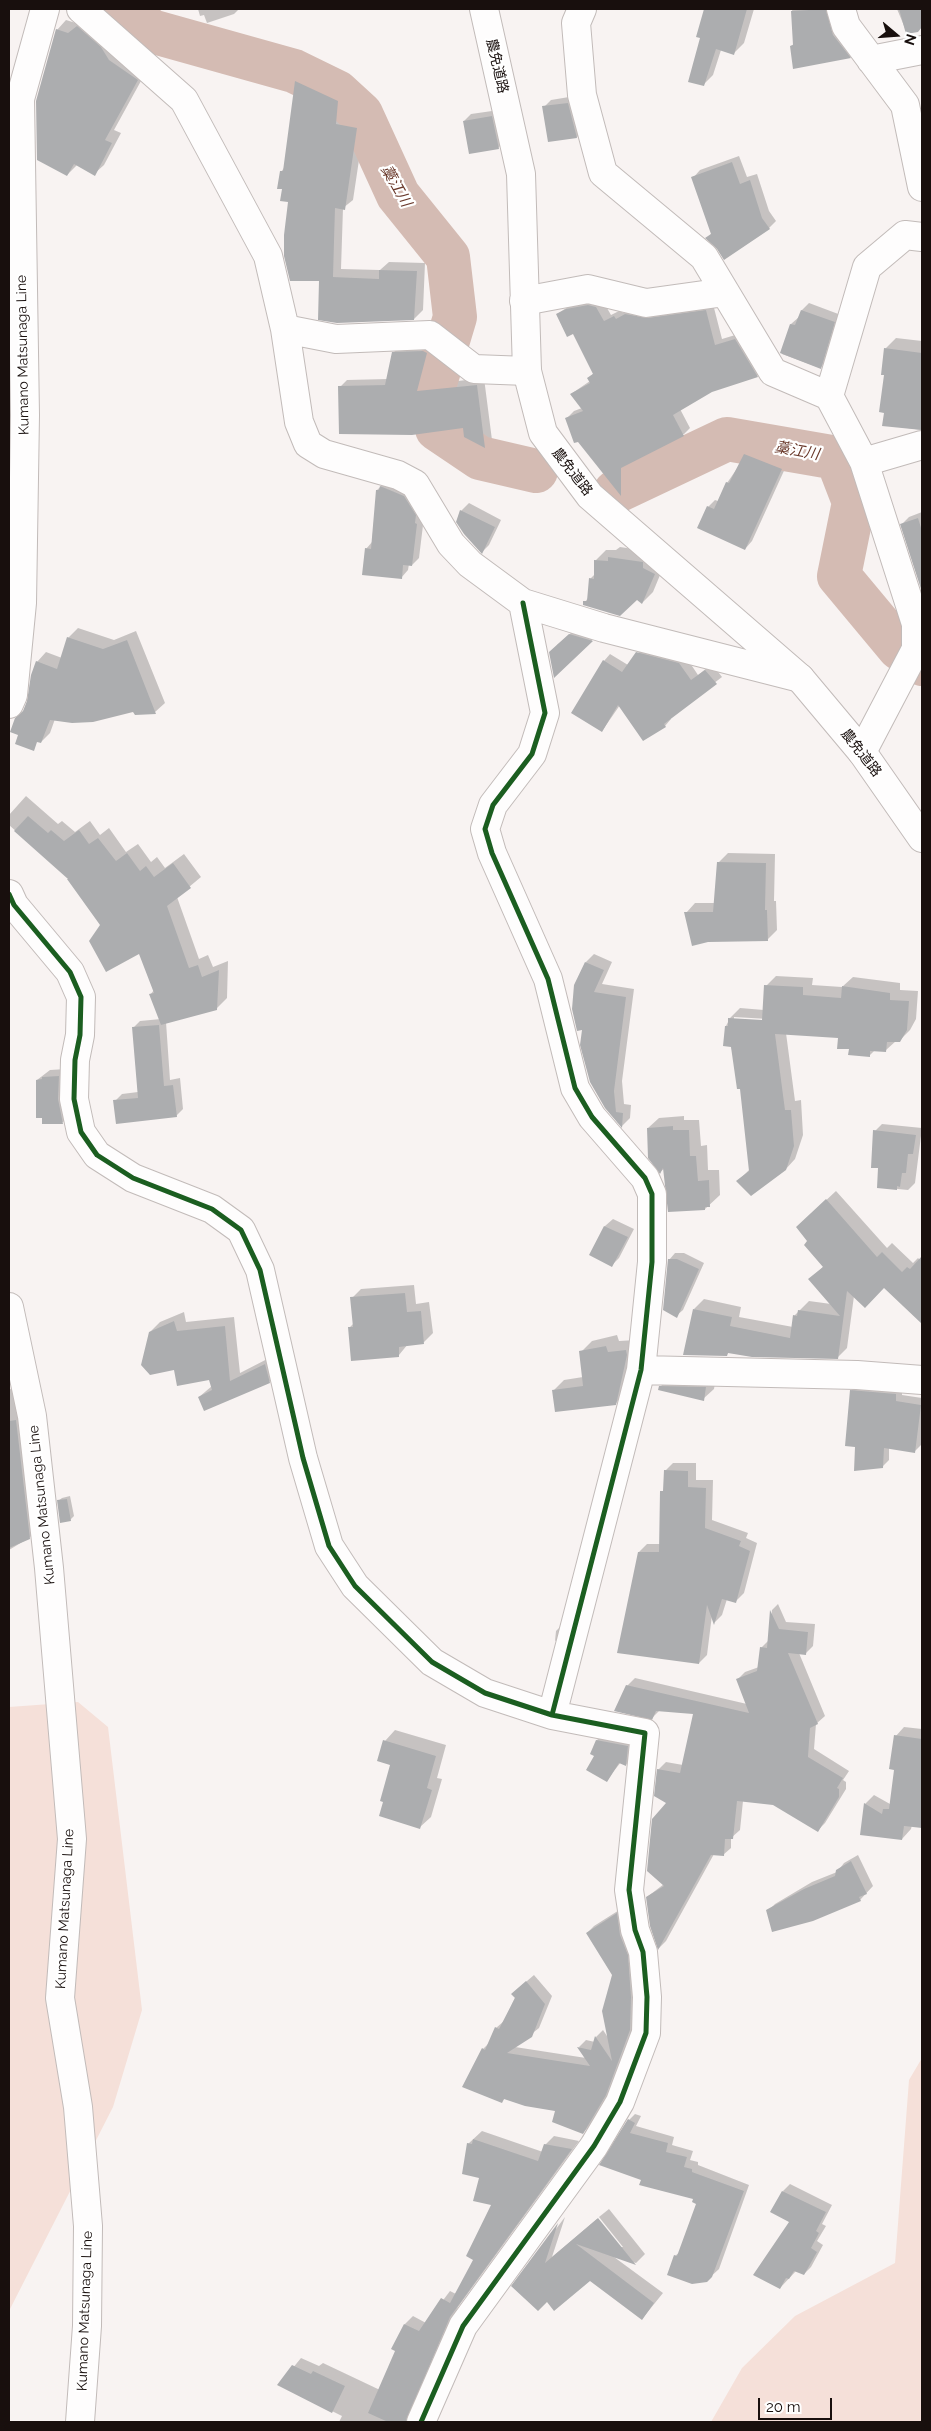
<!DOCTYPE html>
<html>
<head>
<meta charset="utf-8">
<style>
  body { margin:0 }
  #map { position:relative; width:931px; height:2431px; overflow:hidden; background:#f8f3f2; font-family:Raleway,sans-serif }
  canvas { display:block }
  .frame { position:absolute; inset:0; border:10px solid #180f0d; pointer-events:none }
  .north { position:absolute; left:871px; top:10px; width:50px; height:50px; -webkit-text-stroke:4px #fff; paint-order:stroke; rotate:108deg; font-size:14px; font-weight:700; line-height:20px; text-align:center; color:#180f0d }
  .north::after { content:''; display:block; margin:auto; width:18px; height:22px; background:#180f0d; clip-path:polygon(50% 0,100% 100%,50% 72%,0 100%) }
  .scale { position:absolute; left:758px; top:2398px; width:74px; height:22px; box-sizing:border-box; border:2px solid #180f0d; border-top:0; padding-left:6px; font-size:15px; line-height:18px; white-space:nowrap; color:#180f0d; -webkit-text-stroke:4px #fff; paint-order:stroke }
</style>
</head>
<body>
<div id="map">
<canvas width="931" height="2431"></canvas>
<div class="frame"></div>
<div class="north">N</div>
<div class="scale">20 m</div>
</div>
<script>
const c = document.querySelector('canvas').getContext('2d');
c.lineJoin = 'round';
function fill(path, color) { c.fillStyle = color; c.fill(path, 'evenodd'); }
const shape = rows => new Path2D(rows.map(r => 'M' + r).join(''));
function trace(path, color, width, dash) { c.strokeStyle = color; c.lineWidth = width; c.lineCap = dash ? 'butt' : 'round'; c.setLineDash(dash || []); c.stroke(path); }
function label(font, color, halo, rows, align = 'center') {
  c.font = font + ' Raleway,"Noto Sans JP",sans-serif'; c.lineWidth = 4.5; c.setLineDash([]); c.textBaseline = 'middle'; c.strokeStyle = halo; c.fillStyle = color; for (const [text, x, y, turn = 0] of rows) {
    c.save(); c.translate(x, y); c.rotate((+turn || 0) * Math.PI / 180); c.textAlign = isNaN(turn) ? turn : align; if (halo) c.strokeText(text, 0, 0); c.fillText(text, 0, 0); c.restore();
  }
}
fill(shape([
  [78,1702,108,1727,142,2010,113,2107,9,2311,9,1707],
  [922,2058,922,2422,711,2422,742,2368,795,2316,895,2263,909,2080]
]), '#f5e0d9');
fill(shape([
  [198,9,239,9,234,14,207,23,204,15,200,16],
  [706,9,754,9,744,43,734,53,721,50,713,75,703,85,701,37,698,36],
  [792,9,831,9,855,52,850,57,791,46,795,43],
  [897,9,922,9,922,25,917,31,907,33],
  [66,20,79,24,147,70,114,130,121,133,104,165,94,174,77,165,67,175,57,30],
  [305,73,346,92,344,116,365,120,353,200,343,208,341,269,380,270,389,262,425,263,423,310,414,319,320,280,284,188,281,172,284,168,296,82],
  [575,96,584,130,577,137,549,141,544,107,551,100],
  [499,110,505,141,498,148,464,121,471,114],
  [739,156,747,177,757,174,769,211,776,221,769,228,718,248,707,238,712,233,693,178,700,170],
  [603,301,611,315,621,310,623,313,633,308,713,304,722,339,742,333,764,370,757,376,711,391,680,409,690,428,684,434,627,464,627,488,621,494,567,418,574,411,582,408,571,394,590,381,588,378,594,373,574,332,557,314,574,303],
  [809,303,841,315,827,361,820,368,782,354,791,324,799,317,802,310],
  [896,338,922,341,922,430,884,425,885,349],
  [400,346,433,346,423,385,484,378,492,440,485,447,465,436,464,427,340,387,347,380,388,379,393,353],
  [752,447,788,462,752,541,745,549,708,507,715,500,718,501,727,483],
  [388,480,411,489,424,517,419,558,412,565,409,564,408,570,401,578,366,549,372,542,377,490],
  [469,503,501,520,489,545,482,552,457,521,461,511],
  [922,512,922,555,912,558,902,524,909,517],
  [620,547,653,552,665,563,653,592,642,603,637,598,585,602,588,598,590,579,596,573,595,561,606,550,616,550],
  [578,627,599,634,555,675,557,645],
  [78,628,114,640,136,631,165,703,155,712,134,711,55,719,50,733,41,742,25,710,37,662,46,652,62,658,68,638],
  [644,646,686,657,698,675,712,664,722,677,670,717,671,719,665,726,620,705,602,731,604,661,610,654,628,665],
  [26,796,58,824,62,821,75,832,90,821,100,835,109,828,126,852,138,844,151,862,157,857,165,868,184,854,201,877,177,897,199,959,208,955,213,967,228,961,227,998,217,1008,166,1022,170,1080,180,1078,183,1109,176,1116,115,1101,122,1094,138,1092,133,1028,140,1021,161,1019,150,995,154,990,140,953,102,925,69,878,9,825,9,815],
  [9,843,10,871,9,872],
  [728,853,775,854,774,901,776,901,777,930,768,939,686,913,695,903,715,903,718,863],
  [594,954,612,962,602,984,634,989,622,1081,624,1104,631,1105,630,1118,622,1126,606,1107,586,962],
  [776,976,813,978,812,985,842,987,853,977,900,983,900,990,918,991,916,1019,910,1030,899,1041,896,1041,886,1050,875,1050,869,1056,850,1048,839,1036,786,1033,795,1101,801,1100,803,1135,795,1159,785,1170,738,1181,750,1169,741,1087,726,1026,730,1018,740,1008,764,1010,766,986],
  [734,1017,768,1019,768,1021,734,1019],
  [66,1069,70,1115,63,1122,44,1123,37,1080,50,1070],
  [684,1116,684,1120,699,1120,701,1146,707,1145,708,1170,719,1170,720,1195,705,1209,665,1168,660,1172,648,1128,659,1118],
  [882,1124,922,1128,915,1183,908,1190,878,1187,879,1167,875,1131],
  [836,1191,887,1248,892,1243,913,1263,918,1258,920,1260,922,1258,922,1320,884,1287,854,1296,847,1348,837,1358,729,1352,726,1355,694,1309,704,1299,741,1307,739,1317,793,1327,794,1316,809,1301,831,1304,810,1279,824,1266,809,1241,807,1218],
  [613,1219,634,1229,619,1258,612,1265,591,1254,605,1226],
  [675,1253,684,1253,704,1263,683,1310,676,1316,669,1260],
  [414,1285,416,1304,429,1302,433,1333,424,1342,408,1344,399,1355,349,1328,354,1323,352,1298,361,1289],
  [184,1312,186,1322,234,1317,240,1373,275,1355,279,1372,269,1382,199,1397,212,1386,210,1379,175,1368,150,1332,160,1322],
  [617,1335,619,1341,636,1340,626,1393,615,1404,554,1390,564,1380,583,1377,581,1352,592,1341],
  [671,1376,716,1377,714,1389,703,1399,660,1387],
  [857,1385,902,1388,902,1395,922,1398,921,1445,915,1451,889,1448,889,1460,882,1467,857,1446,851,1391],
  [12,1388,21,1402,36,1531,29,1538,9,1550,9,1478,12,1477,9,1464,9,1390],
  [673,1463,696,1463,696,1480,713,1480,712,1520,748,1533,746,1538,757,1543,744,1593,736,1601,727,1599,722,1615,715,1622,712,1615,707,1655,699,1663,639,1552,647,1544,660,1544,662,1492,665,1489,665,1471],
  [70,1496,74,1516,70,1520,58,1501,62,1498],
  [778,1604,786,1622,815,1624,813,1646,806,1653,799,1653,825,1716,816,1724,814,1749,849,1771,843,1780,846,1782,846,1789,825,1823,818,1830,774,1804,743,1801,740,1830,731,1838,731,1848,723,1855,714,1854,666,1941,659,1948,647,1897,664,1884,668,1803,658,1770,666,1762,683,1765,694,1713,660,1710,652,1718,627,1686,635,1678,747,1704,737,1680,745,1672,759,1667,761,1648,769,1640,772,1610],
  [560,1627,557,1640,555,1641,556,1631],
  [904,1727,922,1729,922,1826,912,1825,911,1829,902,1839,865,1804,874,1795,890,1804,891,1802,895,1769,895,1737],
  [395,1730,446,1745,437,1778,442,1779,431,1817,420,1827,385,1801,392,1765,385,1741],
  [604,1734,634,1740,632,1758,626,1765,621,1762,606,1781,596,1755,591,1753,597,1740],
  [858,1855,873,1886,860,1900,768,1911,775,1904,812,1882,837,1872,844,1863],
  [624,1907,637,2022,613,2087,590,2125,583,2133,557,2110,505,2098,502,2101,483,2049,490,2042,496,2028,504,2021,520,1987,534,1975,552,1996,539,2028,515,2047,586,2058,579,2047,586,2040,595,2042,596,2037,603,2030,609,2039,613,1974,587,1933,594,1926],
  [635,2114,641,2116,636,2126,674,2137,672,2145,693,2151,690,2160,698,2162,698,2165,749,2185,719,2269,706,2281,675,2256,681,2251,698,2203,694,2198,601,2165,629,2120],
  [482,2131,543,2152,545,2145,554,2136,579,2141,458,2307,415,2406,415,2422,339,2422,342,2416,279,2385,301,2358,319,2366,323,2363,380,2390,397,2351,405,2324,413,2316,426,2323,450,2291,456,2294,475,2260,493,2204,468,2144],
  [790,2184,832,2205,822,2224,826,2226,817,2241,823,2245,811,2267,804,2274,796,2271,780,2288,791,2222,783,2191],
  [609,2209,645,2254,636,2263,614,2257,663,2293,642,2319,590,2280,547,2300,513,2286,565,2217,552,2257,597,2219,620,2247,623,2247,599,2217]
]), '#0003');
trace(shape([
  [125,9,151,31,294,71,337,92,361,114,398,195,448,257,455,317,431,397,437,429,480,458,536,471],
  [615,492,727,439,837,458,854,502,839,576,899,648,922,664]
]), '#d4bbb3', 44);
fill(shape([
  [704,9,747,9,734,55,716,49,704,86,688,82,700,38,696,37],
  [826,9,833,35,851,58,793,69,790,46,793,45,791,11],
  [899,9,922,9,922,27,918,32,906,34],
  [77,26,101,47,109,60,138,80,105,140,112,143,95,176,74,164,67,176,37,160,36,101,56,29,68,33],
  [295,81,338,101,336,124,357,128,345,210,335,208,333,277,379,279,379,270,417,271,414,320,337,323,318,320,319,281,290,281,284,256,284,235,288,202,280,201,282,189,277,189,280,171,283,171],
  [568,103,577,138,548,142,542,106],
  [492,116,499,149,469,154,463,121],
  [732,162,740,184,750,180,762,218,770,229,724,260,717,249,705,238,711,234,691,177],
  [588,305,596,307,604,321,614,316,616,319,625,314,648,318,706,310,715,345,735,339,758,377,712,392,673,415,684,436,621,468,621,496,578,442,574,443,565,418,583,411,570,394,590,383,587,378,593,374,573,334,567,337,556,314,566,309],
  [801,310,835,322,821,369,780,353,790,324,795,325],
  [884,348,922,353,922,430,882,426,884,413,879,412,884,375,881,375],
  [423,351,427,353,417,391,477,385,485,448,464,437,463,428,412,435,339,434,338,386,385,385,392,352],
  [744,454,782,469,745,550,697,528,707,506,714,509,726,482,729,483],
  [380,486,404,496,416,515,415,523,417,524,412,566,403,565,402,579,362,575,365,548,371,549,376,490,379,490],
  [460,510,495,527,482,554,464,534,456,522],
  [918,518,922,531,921,589,900,524],
  [608,557,643,562,643,568,655,574,642,604,637,600,620,616,583,605,583,601,587,601,589,578,594,579,594,560,608,561],
  [569,634,593,641,554,678,549,652],
  [67,637,103,649,127,640,156,714,135,715,133,712,93,722,72,723,50,720,41,743,37,742,34,751,15,744,18,735,10,732,15,718,23,711,27,701,31,675,36,661,57,669],
  [636,652,679,663,691,680,705,670,717,684,664,724,666,727,643,741,618,705,602,732,571,713,603,660,622,672],
  [28,816,48,833,51,830,64,841,79,830,89,844,98,838,116,861,127,853,140,871,146,866,154,877,173,863,191,888,167,906,189,968,198,965,202,977,219,970,217,1010,161,1025,149,994,154,993,139,954,106,972,89,941,100,925,67,879,68,879,14,831],
  [717,862,766,863,765,910,767,910,768,941,708,942,692,946,684,912,713,912],
  [585,962,604,970,594,992,626,997,614,1091,616,1112,623,1113,622,1128,605,1108,590,1082,580,1045,582,1030,577,1031,572,1009,574,985],
  [764,985,803,987,803,995,841,998,842,986,890,993,890,1000,909,1001,907,1030,900,1042,887,1042,886,1052,870,1051,870,1057,848,1055,849,1049,837,1049,838,1038,775,1034,785,1110,791,1110,794,1146,786,1170,751,1196,736,1181,749,1171,740,1089,737,1089,731,1047,723,1046,725,1026,728,1026,728,1018,762,1020],
  [159,1025,164,1086,173,1085,177,1117,116,1124,113,1100,138,1098,132,1027],
  [59,1076,58,1099,63,1124,42,1124,42,1118,36,1118,36,1080,42,1079,42,1077],
  [673,1126,673,1130,689,1130,690,1156,696,1156,698,1181,709,1180,710,1207,705,1207,705,1210,668,1212,663,1168,660,1174,648,1158,647,1128],
  [873,1130,916,1135,913,1154,908,1154,906,1173,902,1173,900,1187,897,1186,897,1190,877,1188,878,1168,871,1168],
  [826,1199,877,1257,882,1252,902,1272,907,1267,910,1269,922,1256,922,1324,884,1288,865,1308,847,1291,838,1359,752,1357,728,1353,727,1356,683,1355,693,1309,732,1317,730,1326,790,1338,793,1315,797,1316,798,1310,840,1316,808,1279,823,1267,804,1245,807,1241,796,1227],
  [604,1226,628,1237,612,1267,589,1255],
  [668,1259,677,1259,699,1269,677,1318,663,1310],
  [405,1293,407,1312,421,1311,424,1344,399,1347,399,1357,351,1361,348,1327,353,1327,350,1297],
  [174,1321,177,1331,225,1326,230,1381,265,1364,270,1383,204,1411,198,1397,212,1390,209,1380,177,1386,174,1370,150,1375,141,1365,149,1332],
  [606,1346,608,1352,626,1350,627,1355,616,1405,555,1412,552,1390,583,1386,579,1351],
  [659,1386,706,1387,704,1401,658,1390],
  [850,1390,896,1394,896,1401,921,1405,915,1453,884,1448,883,1468,854,1471,855,1447,845,1446],
  [16,1420,30,1539,9,1548,9,1421],
  [664,1470,688,1471,688,1487,706,1488,705,1528,741,1541,739,1546,750,1551,736,1603,722,1599,714,1625,707,1605,699,1664,617,1653,638,1552,659,1552,660,1491,663,1491],
  [67,1499,71,1521,60,1523,57,1500],
  [770,1610,779,1629,808,1632,806,1655,788,1653,818,1724,810,1728,808,1757,843,1778,837,1788,839,1789,839,1797,818,1832,773,1805,737,1801,733,1839,725,1839,724,1856,711,1855,658,1950,650,1926,646,1897,664,1886,647,1871,652,1819,666,1803,654,1796,657,1769,680,1773,693,1714,656,1711,652,1720,614,1711,626,1685,749,1713,736,1679,757,1671,760,1647,767,1648],
  [894,1735,922,1739,922,1828,904,1826,902,1840,860,1835,864,1803,882,1814,883,1809,889,1809,894,1770,889,1769],
  [383,1740,436,1756,427,1788,432,1790,420,1829,379,1816,383,1802,380,1801,390,1765,377,1761],
  [596,1740,628,1746,626,1766,619,1763,607,1782,586,1770,594,1756,590,1754],
  [851,1861,867,1894,859,1897,861,1901,813,1921,772,1932,766,1910,804,1889,835,1876,836,1870],
  [617,1913,620,1935,628,1955,631,1997,630,2030,606,2095,583,2134,552,2122,555,2111,525,2106,504,2099,502,2103,462,2087,482,2048,485,2050,495,2027,499,2029,515,1998,511,1994,526,1981,545,2004,532,2037,507,2053,590,2066,577,2047,591,2050,595,2036,612,2061,602,2011,612,1975,586,1933],
  [628,2119,635,2123,630,2133,668,2143,666,2152,687,2157,684,2167,692,2169,692,2172,744,2191,712,2277,707,2282,692,2284,667,2275,674,2255,677,2256,696,2204,692,2202,693,2199,639,2185,641,2180,599,2165],
  [473,2139,538,2161,544,2144,572,2149,450,2317,406,2422,388,2422,368,2413,395,2351,391,2349,404,2324,419,2331,441,2298,450,2303,473,2260,466,2256,491,2205,473,2201,479,2178,462,2174,467,2143,472,2144],
  [782,2191,826,2212,816,2231,819,2233,811,2248,817,2252,804,2275,794,2271,789,2279,786,2278,780,2289,753,2275,789,2222,770,2212],
  [598,2218,636,2265,576,2244,654,2303,642,2320,590,2281,554,2311,547,2302,538,2311,511,2286,558,2223,545,2263],
  [292,2365,311,2374,313,2371,345,2386,332,2413,277,2385]
]), '#acadaf');
const minor = shape([
  [81,9,184,100,268,256,285,329,299,422,308,444,324,454,398,475,415,484,451,544,470,564,523,603,604,628,800,678],
  [582,9,576,23,582,95,603,173,704,257,773,372,829,396,864,462,916,624,916,649,862,752],
  [841,9,846,26,905,105,922,187],
  [871,60,922,50],
  [524,301,588,289,646,303,725,292],
  [285,329,336,339,430,335,474,369,527,371],
  [829,396,867,267,905,235,922,237],
  [864,462,922,445],
  [523,603,545,713,532,754,493,805,485,829,492,853,548,979,575,1088,592,1117,645,1178,652,1194,652,1262,641,1370,552,1715],
  [9,894,14,905,70,972,81,997,80,1035,75,1060,74,1099,81,1132,97,1155,133,1178,212,1209,241,1230,260,1270,303,1458,329,1546,355,1586,432,1662,485,1693,552,1715,645,1733,629,1890,635,1930,643,1952,647,1997,646,2033,620,2102,594,2146,463,2326,421,2422],
  [641,1370,857,1375,922,1380]
]);
const tertiary = shape([
  [484,9,521,174,527,371,543,433,590,496,800,678,862,752,922,838]
]);
const secondary = shape([
  [9,704,13,695,22,603,25,415,20,99,45,9],
  [9,1307,32,1416,49,1568,72,1839,60,1998,78,2107,88,2226,87,2326,80,2422]
]);
trace(minor, '#c2bbb9', 30);
trace(tertiary, '#c2bbb9', 30);
trace(secondary, '#c2bbb9', 30);
trace(minor, '#fefdfd', 28);
trace(tertiary, '#fefdfd', 28);
trace(secondary, '#fefdfd', 28);
trace(shape([
  [523,603,545,713,532,754,493,805,485,829,492,853,548,979,575,1088,592,1117,645,1178,652,1194,652,1262,641,1370,552,1715],
  [9,894,14,905,70,972,81,997,80,1035,75,1060,74,1099,81,1132,97,1155,133,1178,212,1209,241,1230,260,1270,303,1458,329,1546,355,1586,432,1662,485,1693,552,1715,645,1733,629,1890,635,1930,643,1952,647,1997,646,2033,620,2102,594,2146,463,2326,421,2422]
]), '#1b5e20', 5);
label('14px', '#180f0d', '#fff', [
  ["農免道路",497,66,77],
  ["Kumano Matsunaga Line",23,355,-91],
  ["農免道路",572,472,52],
  ["農免道路",861,753,52],
  ["Kumano Matsunaga Line",42,1505,-96],
  ["Kumano Matsunaga Line",65,1909,-87],
  ["Kumano Matsunaga Line",85,2311,-88]
]);
label('italic 15px', '#69382a', '#fff', [
  ["藁江川",396,186,60],
  ["藁江川",797,451,10]
]);
</script>
</body>
</html>
